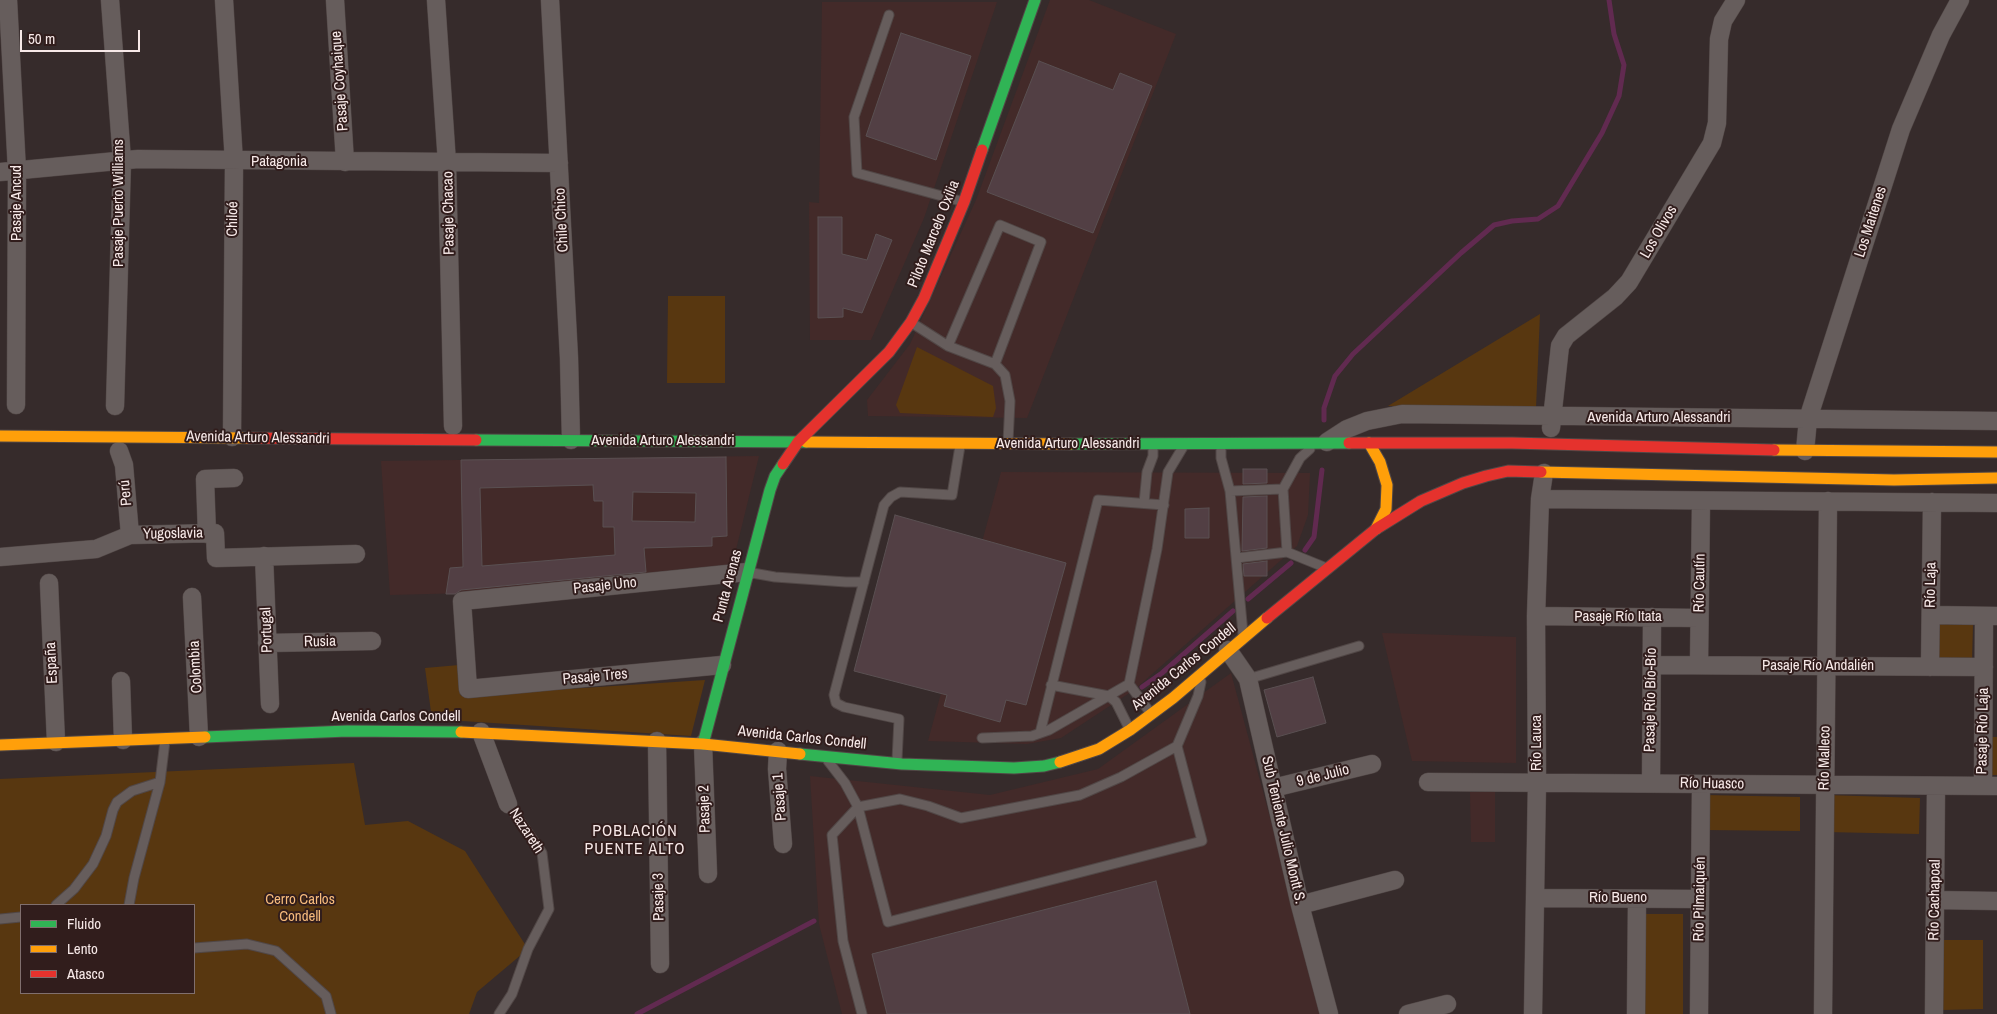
<!DOCTYPE html>
<html>
<head>
<meta charset="utf-8">
<style>
  body { margin:0 }
  #map { position:relative; width:1997px; height:1014px; overflow:hidden; background:#362b2b; font-family:"Archivo Narrow",sans-serif }
  canvas { display:block }
  .legend { position:absolute; left:20px; top:904px; width:175px; height:90px; box-sizing:border-box; background:#311d1c; border:1px solid #806f6e; margin:0; padding:6px 9px; list-style:none; font-size:15px; color:#f7e9e8 }
  .legend li { display:flex; align-items:center; gap:10px; height:25px }
  .legend b { width:25px; border:1px solid #806f6e }
  .scale { position:absolute; left:20px; top:30px; width:120px; height:22px; box-sizing:border-box; border:2px solid #f7e9e8; border-top:0; padding-left:6px; font-size:15px; line-height:18px; white-space:nowrap; color:#f7e9e8; -webkit-text-stroke:4px #311d1c; paint-order:stroke }
</style>
</head>
<body>
<div id="map">
<canvas width="1997" height="1014"></canvas>
<ul class="legend">
<li><b style="height:6px;background:#30b455"></b>Fluido</li>
<li><b style="height:6px;background:#ff9f0a"></b>Lento</li>
<li><b style="height:6px;background:#e5322d"></b>Atasco</li>
</ul>
<div class="scale">50 m</div>
</div>
<script>
const c = document.querySelector('canvas').getContext('2d');
c.lineJoin = 'round';
function fill(path, color) { c.fillStyle = color; c.fill(path, 'evenodd'); }
const shape = rows => new Path2D(rows.map(r => 'M' + r).join(''));
function trace(path, color, width, dash) { c.strokeStyle = color; c.lineWidth = width; c.lineCap = dash ? 'butt' : 'round'; c.setLineDash(dash || []); c.stroke(path); }
function label(font, color, halo, rows, align = 'center') {
  c.font = font + ' "Archivo Narrow",sans-serif'; c.lineWidth = 4; c.setLineDash([]); c.textBaseline = 'middle'; c.strokeStyle = halo; c.fillStyle = color; for (const [text, x, y, turn = 0] of rows) {
    c.save(); c.translate(x, y); c.rotate((+turn || 0) * Math.PI / 180); c.textAlign = isNaN(turn) ? turn : align; if (halo) c.strokeText(text, 0, 0); c.fillText(text, 0, 0); c.restore();
  }
}
fill(shape([
  [1050,0,1089,0,1176,34,1027,418,868,416,867,400,910,344,976,200],
  [822,2,997,2,924,218,871,340,810,340,809,202,819,203],
  [759,456,731,570,467,593,390,595,381,461],
  [1001,472,1310,473,1308,515,1297,546,1134,690,1061,738,1027,744,928,741],
  [1382,633,1516,637,1516,763,1412,761],
  [1231,673,1323,1014,842,1014,819,924,810,776,990,795,1098,769],
  [1495,791,1495,842,1471,842,1470,792]
]), '#432a29');
fill(shape([
  [668,296,725,296,725,383,667,383],
  [1540,314,1536,408,1388,406],
  [917,347,993,386,996,408,993,417,900,413,896,405],
  [1936,624,1973,625,1972,661,1935,660],
  [459,665,461,696,705,680,691,736,432,719,425,668],
  [1989,737,1997,737,1997,775,1988,775],
  [354,763,365,825,408,821,465,851,528,949,477,992,469,1014,0,1014,0,779],
  [21,905,194,905,194,993,21,993],
  [1704,795,1800,797,1800,831,1704,830],
  [1826,795,1920,798,1919,834,1825,832],
  [1644,914,1683,914,1683,1014,1643,1014],
  [1943,940,1983,940,1983,1009,1943,1010]
]), '#583710');
trace(shape([
  [1324,420,1324,408,1335,376,1353,354,1461,253,1494,225,1512,221,1538,219,1558,206,1602,133,1619,96,1624,65,1614,34,1609,0],
  [1305,550,1314,537,1322,470],
  [1248,599,1291,563],
  [1142,687,1162,673,1233,611],
  [637,1014,814,921]
]), '#612a50', 5);
const building = shape([
  [901,33,971,56,936,160,866,136,901,33],
  [1039,61,1113,90,1120,73,1152,86,1093,233,987,192,1039,61],
  [818,217,842,217,842,254,867,260,876,234,892,240,862,313,843,308,843,317,818,318,818,217],
  [726,457,727,536,712,537,712,546,644,548,646,572,461,590,455,594,446,594,450,568,463,567,461,460,726,457],
  [593,485,594,501,603,501,603,527,614,527,615,555,482,566,480,488,593,485],
  [633,492,696,493,695,522,632,521,633,492],
  [1243,469,1267,469,1267,483,1243,484,1243,469],
  [1267,496,1267,548,1242,551,1243,497,1267,496],
  [1209,508,1209,538,1185,538,1185,509,1209,508],
  [895,515,1066,563,1026,705,1006,700,1000,722,944,706,947,695,854,671,895,515],
  [1267,561,1267,576,1244,576,1243,564,1267,561],
  [1313,677,1326,723,1277,737,1264,690,1313,677],
  [1156,881,1190,1014,887,1014,872,954,1156,881]
]);
fill(building, '#523f44');
trace(building, '#5a5052', 1);
const lane = shape([
  [889,15,854,117,857,173,964,202],
  [912,323,948,346,995,364,1005,375,1010,401,1008,442],
  [948,346,1000,225,1041,242,995,364],
  [1221,446,1221,458,1230,491,1243,634],
  [1230,491,1283,489],
  [1144,503,1147,472,1153,456,1153,447],
  [1287,552,1283,489,1300,458,1310,449],
  [1237,558,1287,552,1324,567],
  [747,572,775,577,846,582,864,582],
  [1248,679,1359,646],
  [1129,684,1149,711],
  [1051,685,1109,696,1116,702,1129,728],
  [1040,733,1098,500,1164,505],
  [982,738,1032,736,1049,730,1129,684,1157,549,1168,472,1183,447],
  [897,760,899,719,844,707,836,703,834,695,884,505,891,497,900,492,952,495,960,446],
  [828,761,845,783,858,807,888,922,1202,841,1177,746,1198,696,1201,682],
  [56,905,74,889,93,864,106,836,113,810,117,802,132,791,160,782,165,741],
  [129,905,134,878,160,782],
  [0,919,21,917],
  [194,948,247,944,276,951,326,996,331,1014],
  [499,1014,512,994,528,949,549,909,542,853,508,804],
  [862,1014,843,941,832,835,858,807,900,799,928,806,961,818,1080,795,1121,777,1177,746]
]);
const street = shape([
  [8,0,17,171,16,405],
  [110,0,122,160,115,406],
  [224,0,234,162,232,437],
  [335,0,345,162],
  [436,0,447,163,453,426],
  [550,0,569,358,571,440],
  [0,172,138,159,559,163],
  [1551,428,1560,346,1566,336,1615,297,1629,282,1712,143,1717,123,1719,39,1723,21,1736,0],
  [1327,442,1347,429,1367,421,1402,414,1997,421],
  [119,451,124,465,130,535],
  [1805,451,1808,419,1901,129,1941,35,1960,0],
  [1540,499,1997,503],
  [207,534,205,479,234,478],
  [264,556,270,704],
  [0,557,96,549,130,535,215,533,216,558,356,554],
  [49,583,56,742],
  [192,597,199,737],
  [1931,615,1997,616],
  [1536,616,1699,618],
  [267,643,372,641],
  [1228,650,1248,679,1300,905,1329,1014],
  [722,665,468,689,462,601,747,572],
  [1652,665,1984,667],
  [1699,665,1701,501],
  [1930,667,1932,502],
  [121,681,123,740],
  [481,732,508,804],
  [657,741,660,964],
  [703,744,708,874],
  [778,751,777,769,783,844],
  [1428,782,1997,786],
  [1651,783,1652,617],
  [1983,786,1984,616],
  [1273,788,1372,764],
  [1535,898,1700,899],
  [1935,900,1997,901],
  [1300,905,1395,880],
  [1408,1014,1447,1004],
  [1533,1014,1537,782,1536,616,1540,499,1544,473],
  [1636,1014,1637,899],
  [1699,1014,1701,784],
  [1823,1014,1828,501],
  [1934,1014,1936,786]
]);
const fast = shape([
  [982,150,1035,0],
  [476,440,806,442],
  [1070,444,1349,443],
  [205,737,347,731,461,732],
  [703,744,770,490,775,476,783,464],
  [800,754,902,764,1014,768,1044,766,1060,762]
]);
const slow = shape([
  [0,436,248,438],
  [806,442,1070,444],
  [1369,443,1380,462,1387,485,1386,509,1376,529],
  [1774,450,1997,452],
  [1541,472,1894,480,1997,478],
  [461,732,703,744,800,754],
  [0,745,205,737],
  [1060,762,1099,749,1130,730,1173,698,1267,618]
]);
const jam = shape([
  [248,438,476,440],
  [1349,443,1512,443,1774,450],
  [783,464,798,442,889,352,911,322,924,298,964,202,982,150],
  [1267,618,1376,529,1421,501,1463,483,1486,476,1508,471,1541,472]
]);
trace(lane, '#514746', 11);
trace(street, '#514746', 19);
trace(fast, '#514746', 13);
trace(slow, '#514746', 13);
trace(jam, '#514746', 13);
trace(lane, '#665d5c', 9);
trace(street, '#665d5c', 18);
trace(fast, '#30b455', 11);
trace(slow, '#ff9f0a', 11);
trace(jam, '#e5322d', 11);
label('15px', '#f7e9e8', '#311d1c', [
  ["Pasaje Coyhaique",340,81,-94],
  ["Patagonia",279,162],
  ["Pasaje Ancud",17,203,-90],
  ["Pasaje Puerto Williams",119,203,-90],
  ["Pasaje Chacao",449,213,-91],
  ["Chiloé",233,219,-89],
  ["Chile Chico",562,220,-93],
  ["Los Maitenes",1871,222,-72],
  ["Los Olivos",1659,232,-60],
  ["Piloto Marcelo Oxilia",934,234,-68],
  ["Avenida Arturo Alessandri",1659,418],
  ["Avenida Arturo Alessandri",258,438,1],
  ["Avenida Arturo Alessandri",663,441],
  ["Avenida Arturo Alessandri",1068,444],
  ["Perú",126,493,-95],
  ["Yugoslavia",173,534,-1],
  ["Río Cautín",1700,583,-89],
  ["Río Laja",1931,585,-89],
  ["Pasaje Uno",605,586,-6],
  ["Punta Arenas",728,586,-75],
  ["Pasaje Río Itata",1618,617],
  ["Portugal",267,630,-92],
  ["Rusia",320,642,-1],
  ["España",52,663,-93],
  ["Pasaje Río Andalién",1818,666],
  ["Colombia",196,667,-93],
  ["Avenida Carlos Condell",1184,667,-39],
  ["Pasaje Tres",595,677,-5],
  ["Pasaje Río Bío-Bío",1651,700,-89],
  ["Avenida Carlos Condell",396,717],
  ["Pasaje Río Laja",1983,731,-89],
  ["Avenida Carlos Condell",802,738,6],
  ["Río Lauca",1537,743,-90],
  ["Río Malleco",1825,758,-89],
  ["9 de Julio",1323,776,-14],
  ["Río Huasco",1712,784,1],
  ["Pasaje 1",780,797,-94],
  ["Pasaje 2",705,809,-92],
  ["Sub Teniente Julio Montt S.",1283,830,77],
  ["Nazareth",526,831,57],
  ["Pasaje 3",659,897,-91],
  ["Río Bueno",1618,898],
  ["Río Pilmaiquén",1700,899,-89],
  ["Río Cachapoal",1935,900,-89]
]);
label('15px', '#f7bb7c', '#311d1c', [
  ["Cerro Carlos",300,900],
  ["Condell",300,917]
]);
c.letterSpacing = '1px';
label('16px', '#f7e9e8', '#311d1c', [
  ["POBLACIÓN",635,832],
  ["PUENTE ALTO",635,850]
]);
c.letterSpacing = '0px';
</script>
</body>
</html>
